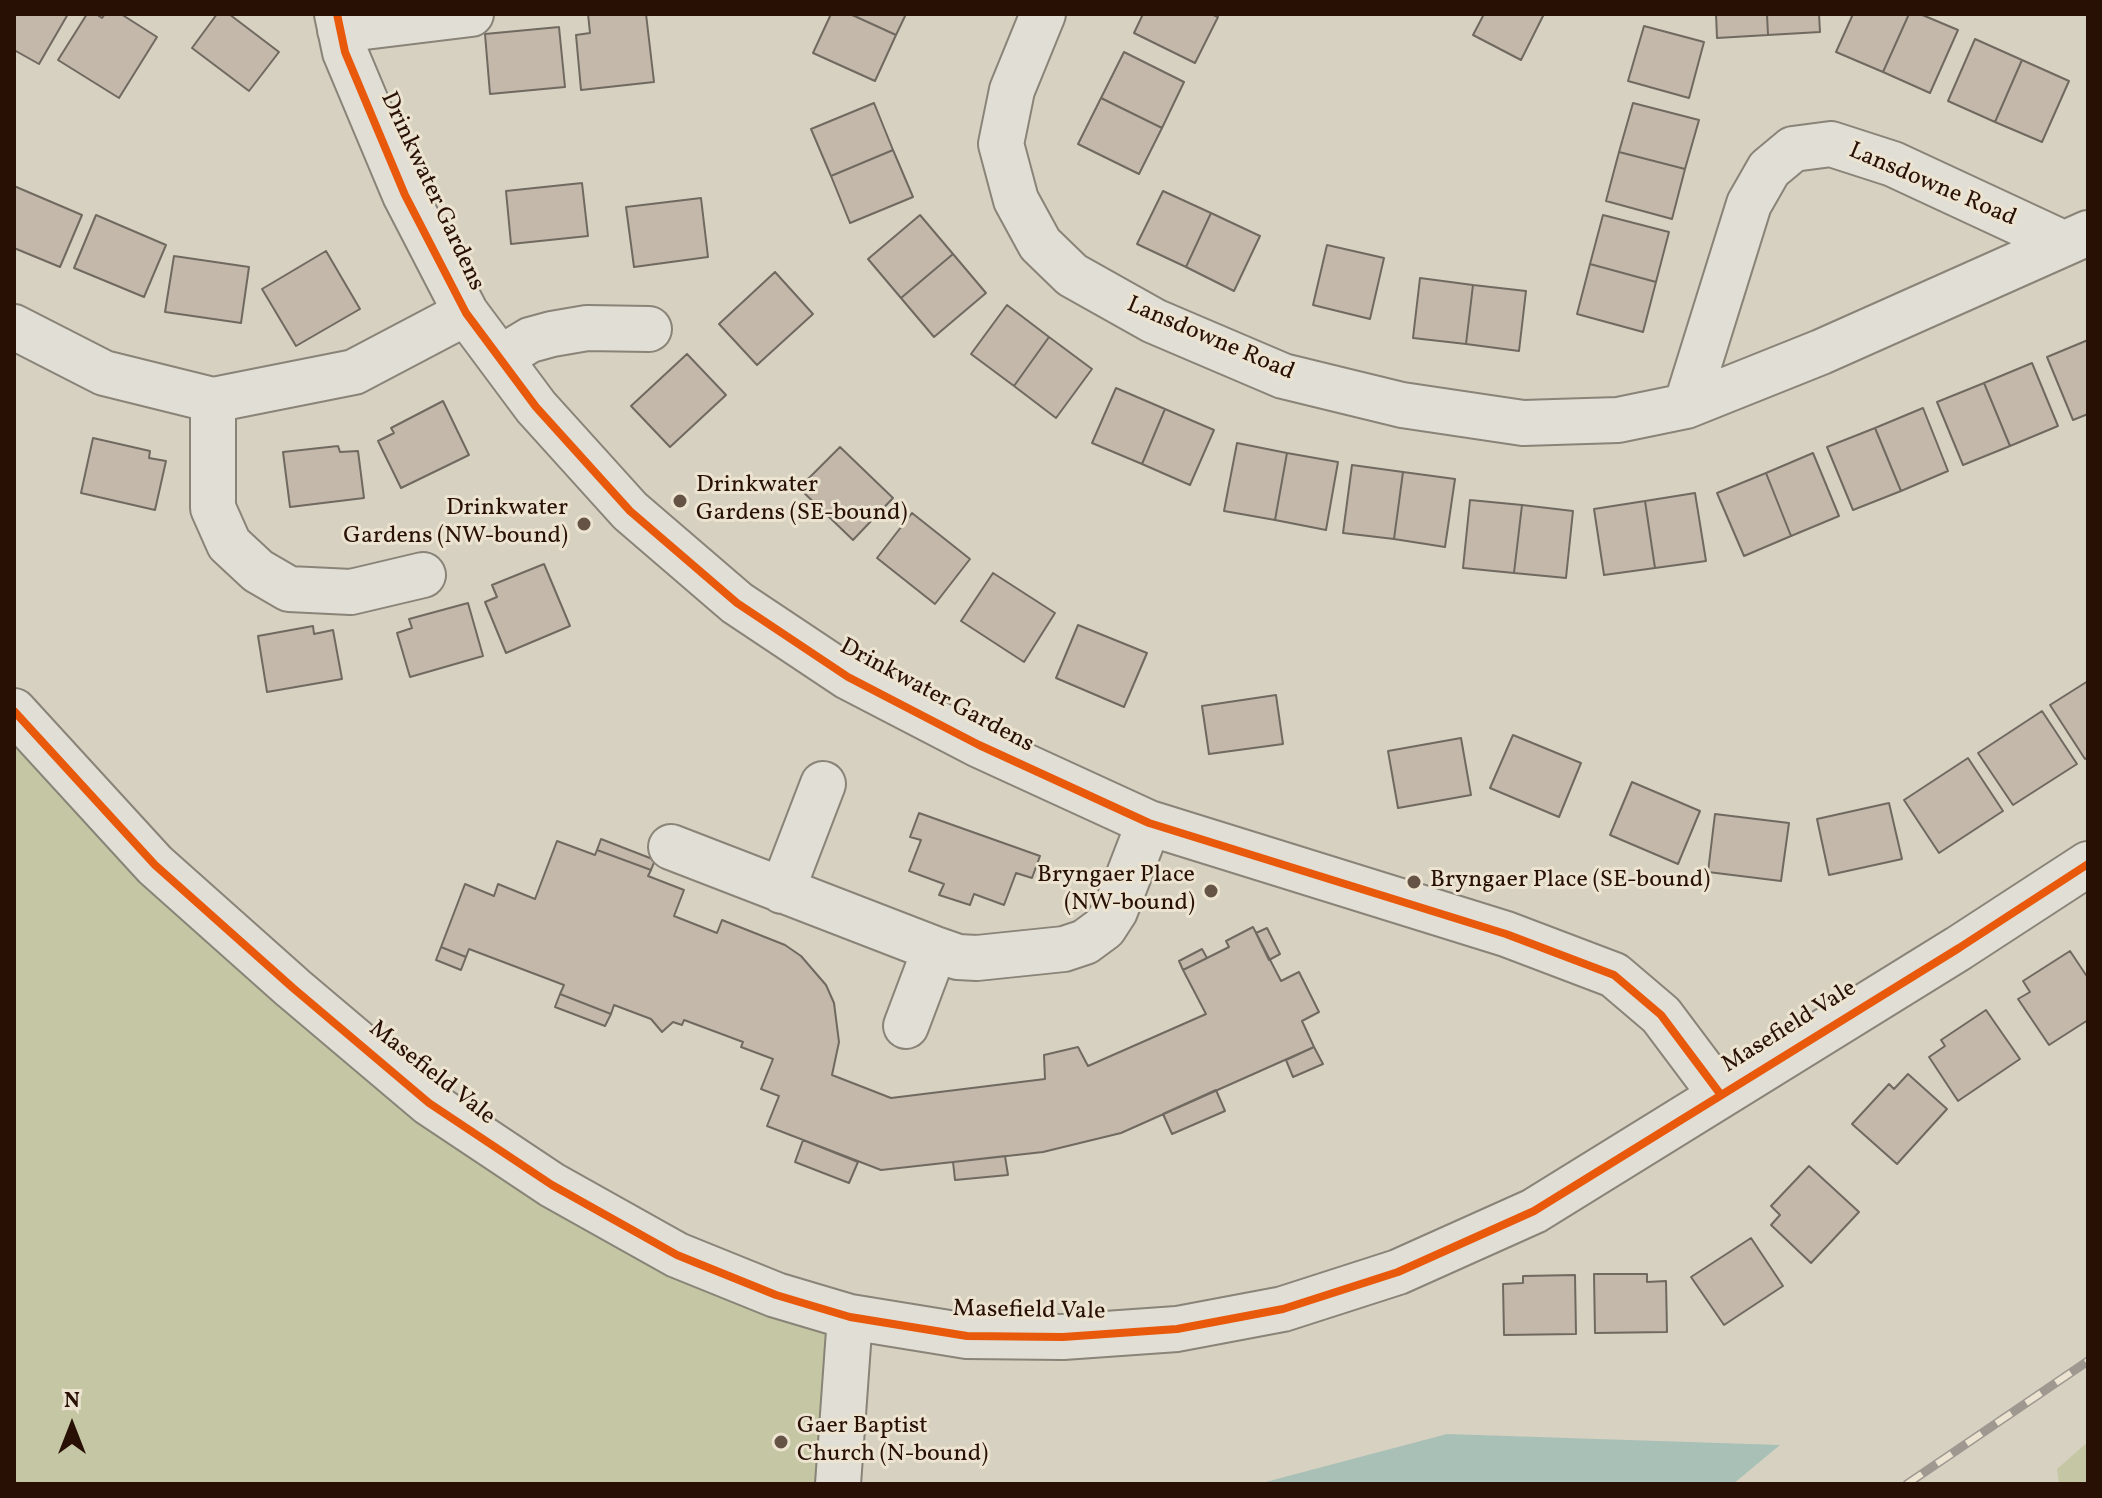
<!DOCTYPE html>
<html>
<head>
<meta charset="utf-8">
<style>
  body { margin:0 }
  #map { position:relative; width:2102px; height:1498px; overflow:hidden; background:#d7d1c1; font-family:Vollkorn,serif }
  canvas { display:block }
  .frame { position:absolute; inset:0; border:16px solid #281004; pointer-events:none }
  .north { position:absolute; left:32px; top:1386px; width:80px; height:80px; -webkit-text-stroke:6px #ece4d0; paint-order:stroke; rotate:0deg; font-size:22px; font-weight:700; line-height:32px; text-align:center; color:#281004 }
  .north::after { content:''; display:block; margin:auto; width:28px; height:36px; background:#281004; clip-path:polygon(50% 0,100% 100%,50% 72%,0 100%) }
</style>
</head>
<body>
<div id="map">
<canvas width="2102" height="1498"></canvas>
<div class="frame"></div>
<div class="north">N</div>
</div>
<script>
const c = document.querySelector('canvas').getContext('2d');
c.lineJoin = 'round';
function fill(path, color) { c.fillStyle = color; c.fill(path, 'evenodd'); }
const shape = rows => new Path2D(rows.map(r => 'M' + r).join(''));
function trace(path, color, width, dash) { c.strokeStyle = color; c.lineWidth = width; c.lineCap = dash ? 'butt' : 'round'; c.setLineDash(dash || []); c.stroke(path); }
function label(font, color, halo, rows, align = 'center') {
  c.font = font + ' Vollkorn,serif'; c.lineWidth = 6; c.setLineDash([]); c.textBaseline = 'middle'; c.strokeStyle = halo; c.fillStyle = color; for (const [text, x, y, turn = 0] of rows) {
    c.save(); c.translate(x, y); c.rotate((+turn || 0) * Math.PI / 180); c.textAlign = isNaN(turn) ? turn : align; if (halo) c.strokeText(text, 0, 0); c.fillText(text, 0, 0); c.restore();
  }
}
fill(shape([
  [14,711,44,746,552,1185,850,1317,838,1484,14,1484],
  [2088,1442,2088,1484,2059,1484,2057,1469]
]), '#c4c6a4');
fill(shape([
  [1447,1434,1780,1445,1733,1484,1258,1484]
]), '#a9c0b7');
const building = shape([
  [14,14,68,14,39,64,14,50,14,14],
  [87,14,96,14,102,18,105,14,121,14,157,37,119,98,58,60,87,14],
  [217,14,229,14,279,52,249,91,192,48,217,14],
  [588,14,646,14,654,82,581,90,576,35,590,33,588,14],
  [831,14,850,14,896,35,875,81,813,53,831,14],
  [850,14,906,14,896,35,850,14],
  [1143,14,1211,14,1218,17,1195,63,1134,33,1143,14],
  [1484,14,1544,14,1521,60,1473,35,1484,14],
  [1716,14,1767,14,1768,35,1717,38,1716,14],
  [1767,14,1819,14,1820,32,1768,35,1767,14],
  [1853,14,1909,14,1883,72,1836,52,1853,14],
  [1909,14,1920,14,1958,30,1930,93,1883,72,1909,14],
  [1644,26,1704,42,1689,98,1628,81,1644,26],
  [559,27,565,87,490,94,485,34,559,27],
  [1975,39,2022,60,1995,122,1948,101,1975,39],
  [1124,52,1184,82,1162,128,1101,98,1124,52],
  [2022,60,2069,81,2042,142,1995,122,2022,60],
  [1101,98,1162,128,1139,174,1078,144,1101,98],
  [874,103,893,150,831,176,811,129,874,103],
  [1633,103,1699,120,1685,169,1619,152,1633,103],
  [893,150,913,197,850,223,831,176,893,150],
  [1619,152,1685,169,1672,219,1606,201,1619,152],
  [582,183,588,236,511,244,506,191,582,183],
  [14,186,82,215,60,267,14,248,14,186],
  [1163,191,1211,213,1186,267,1137,244,1163,191],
  [701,198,708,257,634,267,626,207,701,198],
  [1211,213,1260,236,1234,291,1186,267,1211,213],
  [96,215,166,245,144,297,74,268,96,215],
  [920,215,953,254,901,298,868,259,920,215],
  [1603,215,1669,232,1656,282,1590,264,1603,215],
  [1327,245,1384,258,1370,319,1313,305,1327,245],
  [326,251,360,309,296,346,262,289,326,251],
  [953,254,986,293,934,337,901,298,953,254],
  [174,256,249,267,241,323,165,312,174,256],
  [1590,264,1656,282,1643,332,1577,314,1590,264],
  [775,272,813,314,757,365,719,324,775,272],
  [1420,278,1473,285,1466,344,1413,338,1420,278],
  [1473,285,1526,291,1519,351,1466,344,1473,285],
  [1007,305,1049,337,1014,386,971,354,1007,305],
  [1049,337,1092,369,1056,418,1014,386,1049,337],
  [2088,340,2088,414,2073,420,2047,357,2088,340],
  [687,354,726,395,670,447,631,406,687,354],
  [2032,363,2058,426,2010,446,1984,383,2032,363],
  [1984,383,2010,446,1963,465,1937,402,1984,383],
  [1116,388,1165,409,1142,464,1092,443,1116,388],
  [443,401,469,455,401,488,378,441,394,433,391,428,443,401],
  [1923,408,1948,471,1901,491,1875,428,1923,408],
  [1165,409,1214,430,1190,485,1142,464,1165,409],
  [1875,428,1901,491,1853,510,1827,447,1875,428],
  [93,438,150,451,149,458,166,461,155,510,81,493,93,438],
  [1237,443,1287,453,1275,520,1224,511,1237,443],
  [338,446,340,452,358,451,364,498,290,507,283,452,338,446],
  [840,447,893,498,853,540,799,488,840,447],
  [1287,453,1338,462,1326,530,1275,520,1287,453],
  [1813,453,1839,516,1791,536,1766,473,1813,453],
  [1352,465,1403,472,1394,539,1343,533,1352,465],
  [1403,472,1455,479,1445,547,1394,539,1403,472],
  [1766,473,1791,536,1744,556,1717,493,1766,473],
  [1695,493,1706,561,1655,568,1645,501,1695,493],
  [1470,500,1522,505,1514,573,1463,568,1470,500],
  [1645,501,1655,568,1604,575,1594,509,1645,501],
  [1522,505,1573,511,1566,578,1514,573,1522,505],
  [912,513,970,559,935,604,877,558,912,513],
  [544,564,570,626,506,653,485,602,497,597,492,585,544,564],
  [993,573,1055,613,1024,662,961,621,993,573],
  [468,603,483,656,410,677,397,633,412,628,409,619,468,603],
  [1078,625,1147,653,1124,707,1056,678,1078,625],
  [313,626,314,634,333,630,342,679,267,692,258,636,313,626],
  [2088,681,2088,757,2085,759,2050,705,2088,681],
  [1276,695,1283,744,1209,754,1202,706,1276,695],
  [2042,711,2077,764,2013,805,1978,753,2042,711],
  [1513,735,1581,763,1559,817,1490,788,1513,735],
  [1461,738,1471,795,1398,808,1388,751,1461,738],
  [1968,758,2003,811,1939,853,1904,800,1968,758],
  [1632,782,1700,811,1678,864,1610,835,1632,782],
  [1889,803,1902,859,1829,875,1817,819,1889,803],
  [919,813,1040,856,1032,878,1016,873,1004,905,974,894,970,905,939,895,944,884,909,871,921,840,910,837,919,813],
  [1715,814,1789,823,1781,881,1708,872,1715,814],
  [601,839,655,860,651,870,597,850,601,839],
  [557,841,595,855,597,850,651,870,648,876,684,890,674,916,717,933,722,920,785,945,801,956,826,985,834,1003,839,1042,832,1075,891,1098,1045,1079,1044,1055,1078,1047,1088,1066,1206,1014,1183,970,1229,947,1226,941,1253,927,1281,981,1299,972,1319,1012,1302,1021,1314,1047,1121,1133,1043,1152,881,1170,767,1126,779,1096,761,1089,773,1059,741,1047,743,1042,684,1020,682,1025,673,1022,662,1032,651,1019,614,1005,611,1014,560,994,564,985,469,949,466,957,441,947,465,884,494,896,498,884,535,899,557,841],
  [1267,928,1280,954,1269,960,1256,933,1267,928],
  [441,947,466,957,461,970,436,960,441,947],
  [1202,949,1207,958,1183,970,1179,961,1202,949],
  [2070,951,2088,978,2088,1020,2049,1045,2018,999,2030,992,2023,981,2070,951],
  [560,994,611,1014,605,1026,555,1007,560,994],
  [1986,1010,2020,1059,1958,1101,1929,1057,1945,1046,1941,1040,1986,1010],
  [1314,1047,1323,1064,1293,1077,1286,1060,1314,1047],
  [1908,1074,1947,1109,1897,1164,1852,1124,1889,1084,1894,1089,1908,1074],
  [1216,1090,1225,1111,1172,1134,1163,1114,1216,1090],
  [803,1140,858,1162,849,1183,795,1162,803,1140],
  [1005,1156,1008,1175,955,1180,953,1162,1005,1156],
  [1809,1166,1859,1212,1811,1263,1771,1225,1780,1215,1771,1206,1809,1166],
  [1751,1238,1783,1286,1724,1325,1691,1277,1751,1238],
  [1594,1274,1647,1274,1647,1282,1666,1281,1667,1332,1595,1333,1594,1274],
  [1575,1275,1576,1334,1504,1335,1503,1284,1523,1283,1523,1276,1575,1275]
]);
fill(building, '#c3b8aa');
trace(building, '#706960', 2);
const minor = shape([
  [337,14,345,52,405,195,466,313,536,407,630,511,737,603,848,677,979,745,1149,823,1506,934,1614,975,1661,1015,1721,1095],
  [1043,14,1012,90,1001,144,1016,200,1040,244,1072,275,1154,321,1283,376,1402,405,1523,423,1618,420,1686,406,1821,352,2088,233],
  [340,30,471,14],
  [14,327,104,373,213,400,354,372,466,313],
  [500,358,530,340,552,334,587,328,649,329],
  [213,400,213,508,229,544,258,571,289,589,351,592,423,575],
  [1686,406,1749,204,1769,169,1793,149,1831,144,1893,164,2063,243],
  [14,711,155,865,293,988,429,1103,552,1185,677,1255,776,1295,850,1317,967,1336,1063,1337,1177,1329,1283,1309,1398,1272,1534,1211,1959,948,2088,864],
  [671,847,935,949,958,957,977,958,1064,949,1085,942,1104,928,1115,911,1149,823],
  [782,891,823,784],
  [906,1026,935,949],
  [838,1484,850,1317]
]);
trace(minor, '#898378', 48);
trace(minor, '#e1ded5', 44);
const rail = shape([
  [1907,1484,2088,1361]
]);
trace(rail, '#9e9891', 9);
trace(rail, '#ece4d0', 6, [18]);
trace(shape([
  [337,14,345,52,405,195,466,313,536,407,630,511,737,603,848,677,979,745,1149,823,1506,934,1614,975,1661,1015,1721,1095],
  [14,711,155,865,293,988,429,1103,552,1185,677,1255,776,1295,850,1317,967,1336,1063,1337,1177,1329,1283,1309,1398,1272,1534,1211,1959,948,2088,864]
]), '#e8590c', 8);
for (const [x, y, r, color] of [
  [680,501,8,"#655446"],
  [584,524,8,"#655446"],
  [1414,882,8,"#655446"],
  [1211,891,8,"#655446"],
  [781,1442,8,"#655446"]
]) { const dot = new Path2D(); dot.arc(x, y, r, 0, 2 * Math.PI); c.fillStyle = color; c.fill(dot); trace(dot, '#ece4d0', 3); }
label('24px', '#281004', '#ece4d0', [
  ["Lansdowne Road",1932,186,23],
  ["Drinkwater Gardens",431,192,65],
  ["Lansdowne Road",1210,340,23],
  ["Drinkwater Gardens",936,697,28],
  ["Masefield Vale",1790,1028,-32],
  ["Masefield Vale",431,1074,38],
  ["Masefield Vale",1029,1312,1]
]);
label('24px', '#281004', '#ece4d0', [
  ["Drinkwater",696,487],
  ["Gardens (SE-bound)",696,515],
  ["Drinkwater",568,510,"right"],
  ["Gardens (NW-bound)",568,538,"right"],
  ["Bryngaer Place",1195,877,"right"],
  ["(NW-bound)",1195,905,"right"],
  ["Bryngaer Place (SE-bound)",1430,882],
  ["Gaer Baptist",797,1428],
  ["Church (N-bound)",797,1456]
], 'left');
</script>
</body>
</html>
